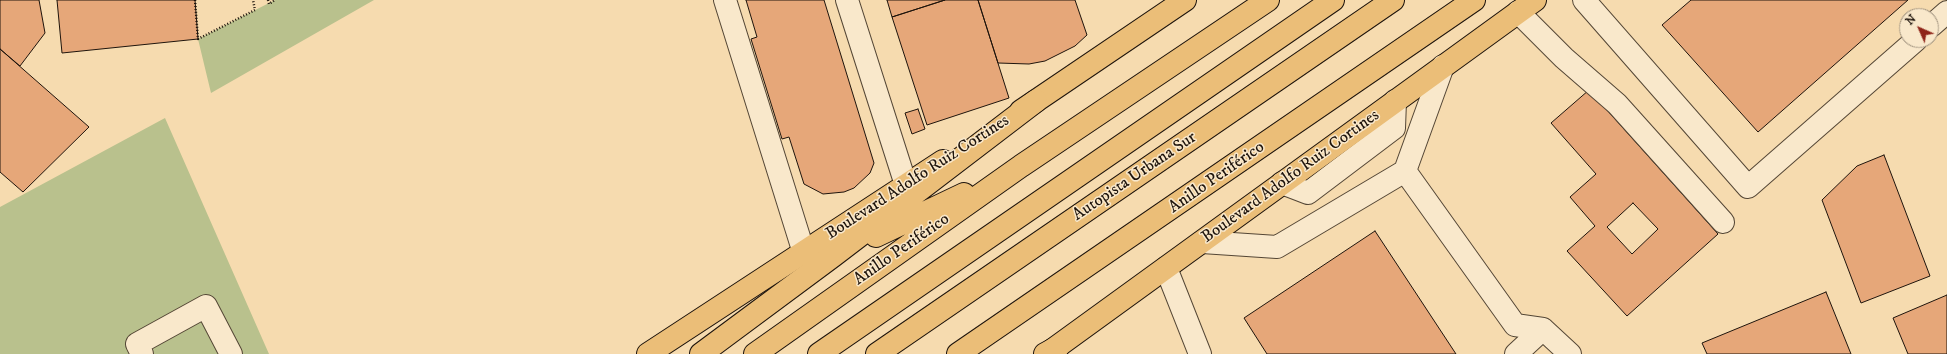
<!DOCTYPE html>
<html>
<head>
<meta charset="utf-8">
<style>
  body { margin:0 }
  #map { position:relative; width:1947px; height:354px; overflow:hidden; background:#f6dbaf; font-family:"IM FELL DW Pica",serif }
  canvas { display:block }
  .north { position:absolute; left:1899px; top:8px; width:40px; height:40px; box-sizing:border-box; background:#f9e8cb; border:1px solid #a1937f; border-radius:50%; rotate:315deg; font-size:11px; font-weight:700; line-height:16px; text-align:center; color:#1e140c }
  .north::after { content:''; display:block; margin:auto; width:14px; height:18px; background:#8f2418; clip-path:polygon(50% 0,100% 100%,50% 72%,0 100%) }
</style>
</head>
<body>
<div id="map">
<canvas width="1947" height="354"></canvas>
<div class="north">N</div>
</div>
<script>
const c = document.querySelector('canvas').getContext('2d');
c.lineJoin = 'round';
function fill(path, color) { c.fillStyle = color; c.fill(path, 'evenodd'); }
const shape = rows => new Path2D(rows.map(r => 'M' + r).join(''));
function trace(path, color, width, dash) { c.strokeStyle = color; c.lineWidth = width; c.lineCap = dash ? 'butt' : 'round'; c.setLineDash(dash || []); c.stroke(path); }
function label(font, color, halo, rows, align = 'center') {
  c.font = font + ' "IM FELL DW Pica",serif'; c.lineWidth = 3; c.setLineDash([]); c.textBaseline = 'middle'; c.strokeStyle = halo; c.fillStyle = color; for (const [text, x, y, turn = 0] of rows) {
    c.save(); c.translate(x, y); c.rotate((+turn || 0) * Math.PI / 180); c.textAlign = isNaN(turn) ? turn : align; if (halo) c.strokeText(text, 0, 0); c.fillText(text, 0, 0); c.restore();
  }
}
fill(shape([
  [275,0,374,0,211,93,198,39],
  [165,118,269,354,0,354,0,207]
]), '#b9c18d');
const building = shape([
  [0,0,39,0,45,33,20,66,0,49,0,0],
  [57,0,195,0,198,39,62,53,57,0],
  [746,0,824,0,874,163,870,173,854,188,844,192,823,194,804,184,789,137,782,139,751,39,757,37,746,0],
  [887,0,945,0,892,17,887,0],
  [945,0,978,0,1009,98,927,125,892,17,945,0],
  [978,0,1075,0,1087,35,1075,46,1045,61,1029,64,998,63,978,0],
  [1691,0,1908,0,1758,132,1662,25,1691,0],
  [0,49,89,127,23,192,0,172,0,49],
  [1589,90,1718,234,1627,316,1567,251,1595,226,1570,197,1596,174,1551,123,1589,90],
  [1633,203,1658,229,1632,254,1607,227,1633,203],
  [918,109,925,129,912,134,905,113,918,109],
  [1884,155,1930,276,1861,303,1822,200,1857,166,1884,155],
  [1375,231,1456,354,1267,354,1244,318,1375,231],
  [1826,292,1851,354,1707,354,1702,343,1826,292],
  [1947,295,1947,354,1908,354,1893,318,1947,295]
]);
fill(building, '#e6a779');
trace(building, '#1e140c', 1);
const minor = shape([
  [725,0,804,253],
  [847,0,906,185],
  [1584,0,1748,187,1916,40],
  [1518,12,1564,58,1617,104,1723,222],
  [1931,26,1947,12],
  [1405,171,1515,325,1543,329,1570,354],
  [1282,183,1308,193,1394,128,1395,101],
  [1202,242,1277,247,1405,171,1443,66],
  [1166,268,1200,354],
  [142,354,137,344,206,306,231,354],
  [1516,354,1543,329]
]);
const major = shape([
  [1021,111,1185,0],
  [648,354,943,161],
  [1047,354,1535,0]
]);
const highway = shape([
  [876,236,964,194],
  [701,354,833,256,1036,101],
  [755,354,1021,166,1268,0],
  [819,354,1333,0],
  [877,354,1393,0],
  [958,354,1474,0],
  [1045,354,1058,347]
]);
trace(minor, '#544635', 24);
trace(major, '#1e140c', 24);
trace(highway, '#1e140c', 24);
trace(shape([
  [195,0,198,39,255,10,253,0],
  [268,0,269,4,275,0]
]), '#1e140c', 2.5, [1, 2]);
trace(minor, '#f9e8cb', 22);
trace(major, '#ebbe78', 22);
trace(highway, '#ebbe78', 22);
label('17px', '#1e140c', '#f9e8cb', [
  ["Autopista Urbana Sur",1135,177,-34],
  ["Boulevard Adolfo Ruiz Cortines",1291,177,-36],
  ["Boulevard Adolfo Ruiz Cortines",918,178,-33],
  ["Anillo Periférico",1217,178,-35],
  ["Anillo Periférico",902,250,-35]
]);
</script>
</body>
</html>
